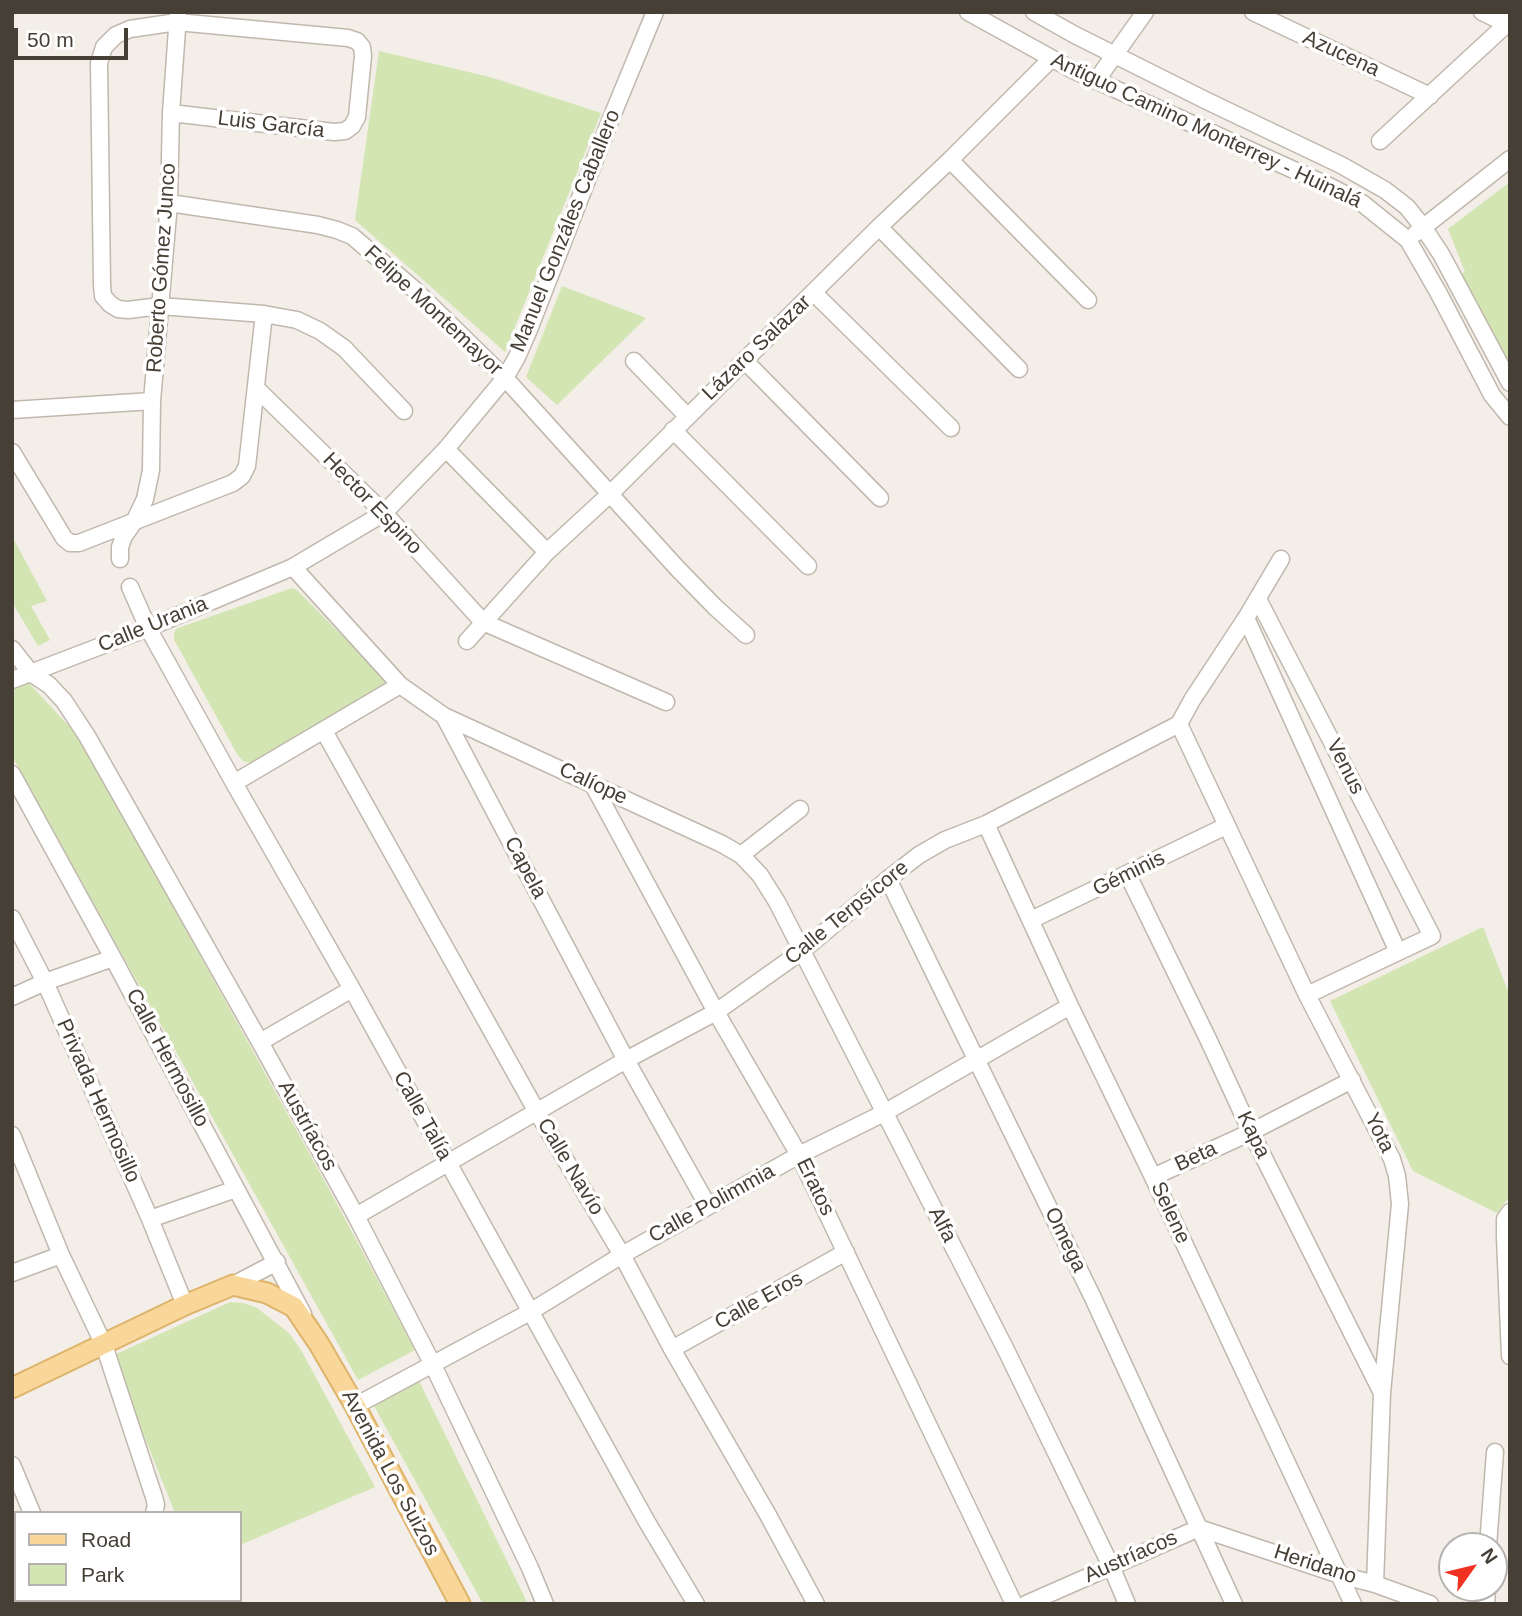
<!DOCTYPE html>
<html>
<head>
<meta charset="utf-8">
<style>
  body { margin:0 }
  #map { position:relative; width:1522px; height:1616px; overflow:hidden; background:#f3eee7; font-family:Arial,sans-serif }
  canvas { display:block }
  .frame { position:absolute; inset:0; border:14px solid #463f36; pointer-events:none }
  .legend { position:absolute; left:14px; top:1511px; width:228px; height:91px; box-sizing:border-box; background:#fff; border:2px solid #b5b2af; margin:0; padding:9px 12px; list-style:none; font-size:21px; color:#463f36 }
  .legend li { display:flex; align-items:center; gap:14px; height:35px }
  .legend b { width:35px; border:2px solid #b5b2af }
  .north { position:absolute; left:1438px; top:1532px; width:70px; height:70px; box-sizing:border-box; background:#fff; border:2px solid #b5b2af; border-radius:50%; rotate:56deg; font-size:19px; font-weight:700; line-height:28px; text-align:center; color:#463f36 }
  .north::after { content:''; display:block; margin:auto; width:24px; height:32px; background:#ef3222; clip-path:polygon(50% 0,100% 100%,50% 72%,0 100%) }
  .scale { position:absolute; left:14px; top:28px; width:114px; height:32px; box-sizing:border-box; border:4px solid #463f36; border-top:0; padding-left:9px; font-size:21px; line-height:24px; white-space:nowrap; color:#463f36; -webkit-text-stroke:5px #fff; paint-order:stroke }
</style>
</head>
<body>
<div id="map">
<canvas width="1522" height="1616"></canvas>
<div class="frame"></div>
<ul class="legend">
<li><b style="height:9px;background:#f9d79a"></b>Road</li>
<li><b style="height:19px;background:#d2e5b2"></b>Park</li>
</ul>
<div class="north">N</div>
<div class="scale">50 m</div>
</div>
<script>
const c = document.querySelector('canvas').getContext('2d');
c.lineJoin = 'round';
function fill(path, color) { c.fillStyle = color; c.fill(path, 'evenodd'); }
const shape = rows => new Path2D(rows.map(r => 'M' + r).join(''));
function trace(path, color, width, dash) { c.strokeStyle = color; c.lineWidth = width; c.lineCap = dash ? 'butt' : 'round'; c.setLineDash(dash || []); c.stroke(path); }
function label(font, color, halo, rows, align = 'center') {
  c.font = font + ' Arial,sans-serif'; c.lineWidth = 7; c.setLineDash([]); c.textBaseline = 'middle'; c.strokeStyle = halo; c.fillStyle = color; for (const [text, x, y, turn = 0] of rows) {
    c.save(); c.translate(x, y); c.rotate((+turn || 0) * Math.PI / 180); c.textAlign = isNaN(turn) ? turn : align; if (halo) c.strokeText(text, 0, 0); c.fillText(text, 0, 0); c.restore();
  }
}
fill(shape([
  [379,51,490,77,601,113,505,352,355,220],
  [1510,182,1510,388,1451,278,1465,272,1448,229],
  [562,286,646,318,557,405,526,377],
  [12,536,47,601,31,606,50,640,38,646,12,602],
  [292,588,297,590,382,676,384,682,382,689,257,760,251,763,243,761,237,754,177,645,174,640,174,634,176,629,181,627],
  [28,682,80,738,330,1191,415,1350,358,1380,12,756,12,688],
  [1483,927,1510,996,1510,1196,1497,1213,1413,1171,1330,1001],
  [230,1302,243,1303,257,1308,289,1333,301,1350,375,1487,240,1545,240,1513,175,1513,112,1356],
  [419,1381,528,1604,483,1604,374,1406]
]), '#d2e5b2');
const minor = shape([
  [968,12,1071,69,1329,186,1362,203,1408,240,1438,292,1492,395,1510,417],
  [1034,12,1075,35,1205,100,1341,165,1385,190,1407,207,1423,227,1441,254,1510,383],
  [1253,12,1430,96],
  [1482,12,1507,24],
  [1096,81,1145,12],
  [171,113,334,132,345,131,352,126,357,117,363,56,362,47,357,41,348,38,177,22,130,29,116,35,104,47,99,63,102,285,103,296,110,304,118,309,128,310,160,306,264,314,297,320,320,331,344,348,404,411],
  [1380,141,1510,21],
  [950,160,1088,300],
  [169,203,318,225,337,230,352,236,415,290,505,378,677,568,715,607,746,635],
  [879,227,1019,369],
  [1416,233,1510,159],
  [814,293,951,428],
  [634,361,687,416],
  [745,361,880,498],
  [257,389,384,513,483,622,666,702],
  [12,410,152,401],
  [673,430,808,566],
  [446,449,547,552],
  [12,452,64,538,70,543,79,543,233,483,242,476,247,466,264,314],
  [120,559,120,547,124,536,134,522,145,499,151,470,152,401,169,203,171,113,178,15],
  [293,567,400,685,444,716,626,1060,708,1206],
  [130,587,148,628,234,783,352,989,647,1522,696,1604],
  [1258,599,1432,936,1307,995],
  [1246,618,1398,952],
  [467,641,547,552,610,494,879,227,950,160,1051,59],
  [12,649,31,673,49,685,64,701,87,736,260,1042,356,1216,433,1365,530,1568,545,1604],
  [12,680,148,628,293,567,384,513,446,449,505,378,517,357,528,332,610,121,655,12],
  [444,716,722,844,741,855,760,875,777,902,1006,1350,1111,1566,1127,1604],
  [1179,724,1307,995,1392,1159,1397,1176,1400,1204,1382,1393,1375,1584],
  [324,731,537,1112,622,1255,672,1349,768,1515,816,1604],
  [12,774,113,958,303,1314],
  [234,783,400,685],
  [592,783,716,1012,799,1155,1014,1604],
  [986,824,1070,1006,1153,1177,1353,1604],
  [741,855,800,809],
  [1128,875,1209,1041,1251,1132,1381,1391],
  [888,879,1093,1298,1234,1604],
  [12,918,45,982,150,1219,185,1305],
  [1031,920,1226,826],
  [12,997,45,982,113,958],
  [260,1042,352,989],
  [12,1135,61,1255,104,1345,154,1497,156,1505,154,1513],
  [1153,1177,1251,1132,1352,1080],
  [1510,1212,1505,1219,1505,1238,1510,1356],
  [356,1216,626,1060,716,1012,802,951,888,879,919,855,945,840,986,824,1179,724,1192,700,1246,618,1281,559],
  [150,1219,236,1189],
  [12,1273,61,1255],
  [233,1285,277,1262],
  [672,1349,846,1252],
  [355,1406,530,1312,622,1255,799,1155,884,1113,1070,1006],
  [12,1465,32,1513],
  [1488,1546,1495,1452],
  [12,1578,16,1577],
  [70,1600,72,1604],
  [1026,1604,1199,1528,1340,1575,1375,1584,1430,1604],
  [1486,1604,1487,1588]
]);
const major = shape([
  [12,1388,185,1305,233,1285,267,1293,294,1307,319,1344,355,1406,460,1604]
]);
trace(minor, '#c1b8ad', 19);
trace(major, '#deb36a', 23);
trace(minor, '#fff', 16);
trace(major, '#f9d79a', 19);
label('21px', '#463f36', '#fff', [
  ["Azucena",1341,54,25],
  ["Luis García",271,125,7],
  ["Antiguo Camino Monterrey - Huinalá",1206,131,25],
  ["Manuel Gonzáles Caballero",566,231,-68],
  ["Roberto Gómez Junco",162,268,-86],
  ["Felipe Montemayor",433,311,43],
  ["Lázaro Salazar",757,348,-44],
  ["Hector Espino",372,504,46],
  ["Calle Urania",153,625,-22],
  ["Venus",1345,767,63],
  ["Calíope",593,784,25],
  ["Capela",525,868,62],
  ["Géminis",1129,874,-26],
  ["Calle Terpsícore",847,913,-39],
  ["Calle Hermosillo",167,1058,62],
  ["Privada Hermosillo",98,1101,66],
  ["Calle Talía",422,1116,61],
  ["Austríacos",307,1126,61],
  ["Yota",1379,1133,64],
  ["Kapa",1253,1135,64],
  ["Beta",1196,1157,-25],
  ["Calle Navío",570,1167,59],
  ["Eratos",815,1187,64],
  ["Calle Polimmia",712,1204,-29],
  ["Selene",1170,1213,65],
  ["Alfa",942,1225,63],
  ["Omega",1065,1240,64],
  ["Calle Eros",759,1301,-29],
  ["Avenida Los Suizos",390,1473,62],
  ["Austríacos",1131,1557,-24],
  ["Heridano",1315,1565,18]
]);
</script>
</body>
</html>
